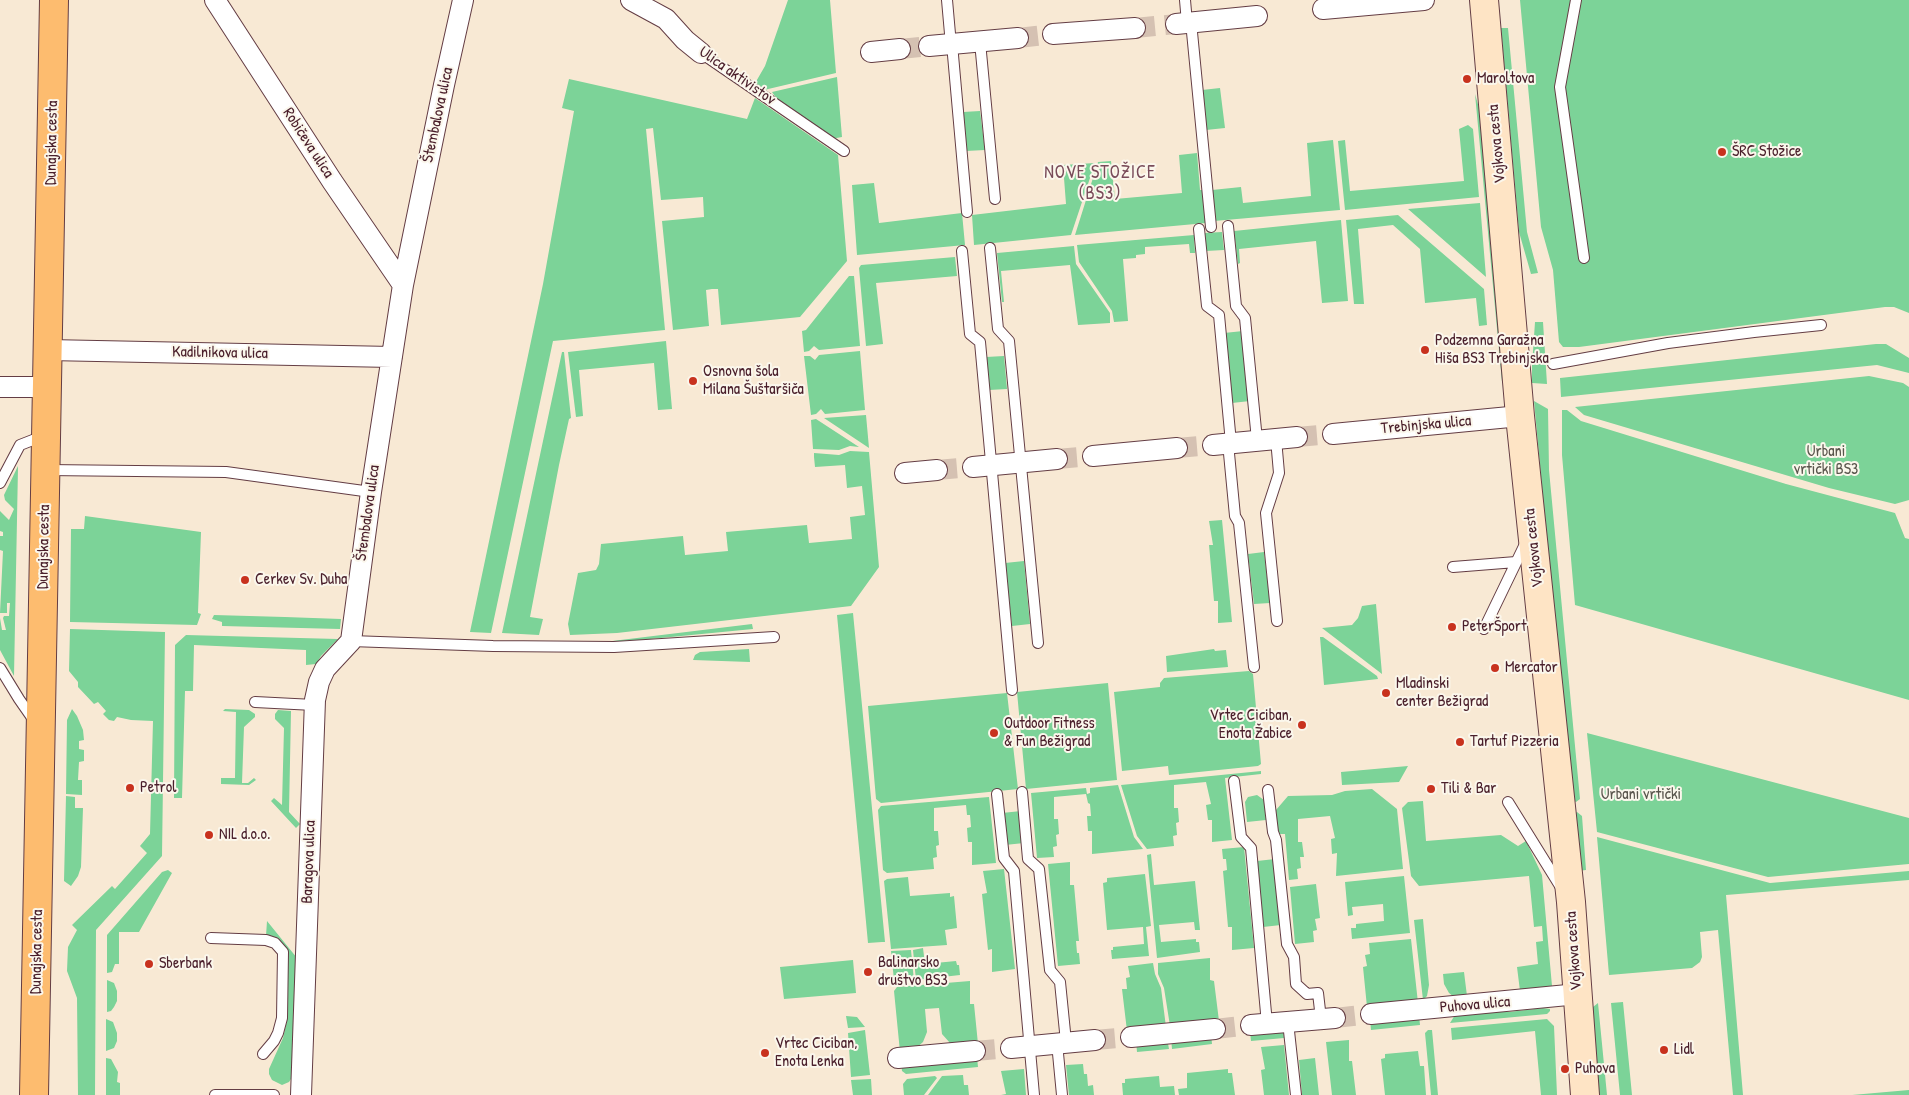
<!DOCTYPE html>
<html>
<head>
<meta charset="utf-8">
<style>
  body { margin:0 }
  canvas { display:block; background:#f8e9d4 }
</style>
</head>
<body>
<canvas width="1909" height="1095"></canvas>
<script>
const c = document.querySelector('canvas').getContext('2d');
c.lineJoin = 'round';
function fill(path, color) { c.fillStyle = color; c.fill(path, 'evenodd'); }
const shape = rows => new Path2D(rows.map(r => 'M' + r).join(''));
function trace(path, color, width, dash) { c.strokeStyle = color; c.lineWidth = width; c.lineCap = dash ? 'butt' : 'round'; c.setLineDash(dash || []); c.stroke(path); }
function label(font, color, halo, rows, align = 'center') {
  c.font = font + ' "Patrick Hand",sans-serif'; c.lineWidth = 4; c.setLineDash([]); c.textBaseline = 'middle'; c.strokeStyle = halo; c.fillStyle = color; for (const [text, x, y, turn = 0] of rows) {
    c.save(); c.translate(x, y); c.rotate((+turn || 0) * Math.PI / 180); c.textAlign = isNaN(turn) ? turn : align; if (halo) c.strokeText(text, 0, 0); c.fillText(text, 0, 0); c.restore();
  }
}
fill(shape([
  [788,0,830,0,836,73,764,90,754,85,765,66],
  [1520,0,1909,0,1909,313,1894,307,1885,307,1579,347,1563,347,1559,342,1553,270,1541,227],
  [1501,28,1508,28,1527,232,1538,273,1531,274,1519,232],
  [837,77,842,137,831,139,779,102,772,92],
  [569,79,747,119,755,98,838,155,847,261,800,317,721,325,718,289,712,289,706,290,709,326,673,330,662,221,704,217,703,197,661,200,653,128,646,129,665,330,553,341,491,633,470,632,543,284,574,111,562,108],
  [1220,88,1225,128,1206,130,1202,90],
  [1475,94,1484,125,1505,385,1502,382],
  [980,111,985,150,966,151,963,112],
  [1468,125,1473,129,1479,197,1345,210,1338,141,1345,140,1350,191,1464,181,1459,129],
  [1333,140,1340,210,1214,221,1212,190,1241,187,1243,203,1311,196,1307,143],
  [1197,153,1200,190,1203,190,1206,223,1075,235,1098,162,1111,161,1115,199,1182,193,1179,155],
  [1095,163,1071,235,974,245,972,215,1066,204,1063,165],
  [874,183,879,223,962,213,965,245,857,255,852,185],
  [1480,203,1486,277,1408,209],
  [1398,215,1484,289,1487,325,1479,326,1476,298,1425,303,1420,249,1393,225,1358,229,1364,304,1354,304,1346,220],
  [1341,220,1348,301,1322,303,1316,241,1239,249,1240,263,1238,264,1234,231],
  [1222,232,1224,250,1206,251,1204,233],
  [1194,235,1195,253,1190,253,1189,244,1145,247,1145,254,1136,255,1136,258,1123,259,1128,321,1114,322,1112,311,1079,262,1077,245],
  [1074,246,1076,264,1110,313,1110,323,1078,325,1070,265,1001,271,1004,302,1002,302,997,253],
  [955,257,957,276,876,283,883,344,866,346,859,268,861,265],
  [849,276,854,276,860,346,819,350,814,346,809,351,804,352,802,331,806,330],
  [1535,322,1543,322,1547,384,1532,383,1532,366],
  [1243,331,1250,401,1232,403,1224,333],
  [666,341,672,409,658,410,654,363,579,370,583,416,576,417,568,352],
  [1876,344,1886,344,1909,358,1909,373,1877,365,1561,397,1560,378],
  [860,351,865,410,825,414,821,409,816,414,811,415,804,356,810,356,815,360,819,355],
  [562,352,564,352,571,418,569,419,559,465,530,617,543,619,539,635,502,633],
  [1004,356,1007,389,989,390,986,357],
  [1869,376,1903,383,1909,387,1909,500,1895,504,1829,488,1584,415,1575,407],
  [1534,401,1548,409,1549,470,1580,799,1576,802,1571,799],
  [1562,410,1567,410,1581,421,1786,484,1895,513,1905,538,1909,539,1909,700,1575,605,1562,455],
  [866,415,869,448,824,418],
  [816,419,859,447,850,446,839,450,813,449,811,420],
  [850,451,869,452,879,567,851,606,617,633,570,635,568,624,578,573,596,570,599,564,601,544,683,536,685,555,728,551,726,532,807,525,809,543,852,539,850,517,865,515,862,486,847,488,845,465,815,467,814,457,814,453,839,455],
  [18,466,18,467,14,676,0,650,0,618,2,630,6,630,3,618,4,616,9,616,10,603,7,603,7,613,0,613,3,551,0,550,0,536,3,536,3,532,0,531,0,511,9,520,14,509,5,500,4,495],
  [85,516,201,532,198,613,201,614,197,625,70,622,71,529,84,529],
  [1222,520,1232,622,1218,623,1218,601,1214,601,1209,545,1213,545,1209,521],
  [1264,552,1270,603,1254,604,1248,554],
  [1024,561,1030,624,1012,626,1005,563],
  [1376,604,1382,674,1322,628,1352,625,1358,618,1362,606],
  [853,613,885,942,882,942,868,943,837,615],
  [214,615,285,617,341,619,340,629,222,626,222,622,212,619],
  [752,624,753,629,640,640,604,642],
  [70,629,165,632,162,856,96,930,95,1095,78,1095,77,998,67,971,68,947,77,930,72,925,112,886,115,889,147,853,140,846,150,834,153,721,131,720,117,717,114,721,109,720,103,714,106,711,98,702,94,704,78,687,78,682,69,671],
  [186,635,338,639,321,656,316,664,306,665,306,650,194,645,193,691,185,691,182,798,174,798,175,645],
  [1320,637,1323,637,1377,676,1378,679,1324,685],
  [749,649,750,662,693,660,695,655,700,652],
  [1214,649,1215,651,1226,650,1228,667,1167,672,1166,656],
  [1249,671,1253,674,1261,764,1258,766,1169,775,1168,766,1122,771,1114,692,1160,687,1160,683,1164,678],
  [1108,683,1117,780,1026,789,1017,692],
  [1007,693,1018,789,881,803,876,799,868,706],
  [72,709,77,716,83,730,84,740,79,741,79,749,84,750,84,761,79,762,78,780,82,780,82,795,66,794,67,720],
  [225,709,249,710,255,714,255,717,244,727,242,783,248,783,254,778,256,780,249,785,221,784,221,778,235,778,236,712,223,711],
  [278,710,291,711,289,812,300,824,296,828,271,801,274,798,282,805,284,728,275,719,275,714],
  [1587,733,1909,818,1909,864,1768,877,1597,832],
  [1408,766,1399,782,1342,785,1341,772],
  [1261,771,1261,774,1225,778,1232,840,1212,842,1212,820,1208,820,1206,805,1211,804,1206,782,1174,785,1174,808,1178,808,1179,822,1176,823,1177,835,1173,836,1174,846,1147,849,1137,836,1121,785],
  [1118,785,1134,837,1143,849,1092,854,1092,831,1088,831,1087,816,1091,816,1090,804,1088,803,1086,794,1054,797,1054,819,1058,819,1059,834,1056,835,1057,846,1053,847,1054,857,1037,858,1031,793,1086,788,1087,794,1090,793,1090,788],
  [1372,789,1397,809,1403,869,1336,876,1337,853,1332,854,1331,839,1335,838,1330,816,1298,819,1298,842,1302,842,1304,857,1300,857,1301,868,1297,869,1298,879,1289,880,1285,834,1278,834,1276,810,1288,796,1332,795,1345,791],
  [1257,795,1264,800,1266,820,1247,822,1245,802,1248,797],
  [66,796,75,797,75,808,83,808,81,867,78,876,71,886,64,881],
  [989,797,996,863,972,865,972,842,968,842,967,828,971,827,970,815,967,815,966,805,934,808,934,831,938,831,939,845,936,846,937,857,933,858,934,869,887,873,883,870,878,810,881,806],
  [1423,801,1426,841,1501,835,1518,846,1526,841,1542,875,1552,986,1546,989,1520,991,1517,967,1538,964,1536,942,1543,941,1542,926,1534,927,1529,876,1419,886,1411,876,1402,808,1408,802],
  [1021,811,1024,843,1005,845,1002,813],
  [1577,812,1582,816,1586,870,1578,871,1575,813],
  [1597,837,1770,883,1909,871,1909,880,1726,895,1743,1095,1733,1095,1718,930,1700,932,1702,957,1700,962,1692,968,1609,975],
  [1244,847,1254,948,1232,950,1232,927,1228,927,1223,871,1227,870,1226,859,1223,859,1222,849],
  [1151,854,1154,885,1195,881,1200,930,1195,930,1194,922,1159,925,1161,942,1196,939,1196,942,1199,942,1200,952,1157,958,1147,855],
  [1275,859,1281,925,1263,927,1257,861],
  [1070,862,1070,885,1074,885,1079,941,1076,941,1077,953,1079,953,1080,964,1058,966,1048,864],
  [1004,869,1015,969,992,972,992,949,988,950,982,894,987,893,983,871],
  [168,870,172,873,139,932,119,932,119,964,115,964,112,972,107,973,107,935,162,872],
  [1145,874,1151,926,1146,927,1149,956,1112,959,1111,950,1113,950,1113,947,1144,944,1143,927,1107,930,1103,883,1107,882,1107,878],
  [1404,876,1410,933,1352,939,1351,928,1356,928,1356,924,1384,921,1383,904,1352,907,1353,915,1348,916,1345,882],
  [908,877,910,896,950,893,950,897,954,896,957,928,945,930,947,945,891,949,884,881,887,879],
  [1316,884,1320,918,1315,919,1317,930,1313,931,1314,942,1295,944,1290,887],
  [1423,919,1429,985,1427,996,1423,1000,1414,920],
  [267,921,297,958,293,1076,289,1082,282,1085,272,1080,269,1074,269,1069,283,1038,287,1020,288,955,281,942,266,936],
  [1411,939,1418,1003,1367,1007,1363,967,1367,966,1365,955,1370,954,1369,943],
  [923,948,925,964,956,961,957,965,959,965,960,975,916,980,913,950],
  [911,950,914,981,897,982,894,980,891,951],
  [1210,958,1210,980,1214,981,1219,1021,1170,1026,1164,988,1158,974,1158,963],
  [853,960,856,993,784,999,780,967],
  [1153,963,1155,974,1161,988,1166,1027,1127,1031,1122,989,1127,989,1126,978,1130,977,1128,966],
  [1464,972,1467,996,1454,997,1449,993,1444,984,1443,974],
  [107,980,114,983,117,991,117,1001,114,1007,111,1011,107,1012],
  [970,981,970,1004,974,1004,978,1044,955,1045,950,1043,942,1034,939,1008,925,1009,927,1032,923,1042,914,1050,900,1052,894,991,897,987],
  [1623,1002,1632,1095,1620,1095,1611,1003],
  [1598,1003,1607,1095,1597,1095,1591,1013,1593,1007],
  [1543,1008,1550,1009,1550,1011,1547,1014,1450,1023,1455,1015,1493,1010,1509,1012],
  [1419,1015,1420,1025,1371,1030,1370,1019],
  [846,1016,857,1017,865,1027,848,1028],
  [106,1019,113,1022,117,1033,117,1041,114,1048,106,1051],
  [1547,1019,1554,1026,1557,1095,1541,1095,1535,1031,1452,1040,1451,1028],
  [1283,1027,1284,1038,1251,1041,1250,1031],
  [865,1030,870,1075,851,1077,848,1033],
  [1428,1030,1432,1030,1438,1095,1431,1095,1425,1033],
  [1211,1034,1212,1044,1172,1049,1171,1038],
  [1167,1038,1169,1049,1137,1052,1136,1041],
  [1349,1040,1349,1061,1352,1061,1356,1095,1332,1095,1326,1042],
  [1284,1045,1289,1095,1264,1095,1261,1070,1265,1069,1261,1047],
  [1418,1051,1420,1066,1424,1066,1426,1095,1385,1095,1381,1059,1385,1058,1385,1054],
  [977,1057,978,1067,906,1074,902,1071,901,1063],
  [106,1058,111,1059,118,1072,117,1082,120,1083,120,1095,106,1095],
  [1315,1058,1319,1095,1302,1095,1299,1060],
  [1083,1064,1084,1074,1087,1074,1088,1086,1093,1085,1094,1095,1069,1095,1066,1065],
  [1024,1069,1026,1095,1001,1095,1006,1094,1001,1071],
  [1228,1069,1228,1073,1232,1073,1235,1095,1179,1095,1178,1089,1187,1088,1187,1073],
  [963,1075,964,1085,968,1085,969,1095,928,1095,942,1076],
  [935,1076,937,1078,924,1095,904,1095,903,1084,907,1079],
  [1159,1076,1160,1087,1174,1086,1175,1095,1123,1095,1122,1083,1125,1083,1125,1079],
  [871,1079,872,1095,853,1095,851,1080],
  [1909,1090,1909,1095,1852,1095]
]), '#7cd398');
trace(shape([
  [1135,28,1176,24],
  [1018,38,1053,34],
  [900,49,929,46],
  [1297,437,1333,434],
  [1177,448,1213,445],
  [1057,459,1093,456],
  [937,470,973,467],
  [1335,1018,1371,1014],
  [1215,1029,1251,1025],
  [1095,1040,1131,1037],
  [975,1051,1011,1048]
]), '#d5c1b2', 20, [20, 10]);
const lane = shape([
  [947,0,951,45],
  [1185,0,1187,23],
  [1576,0,1560,87,1584,258],
  [1191,22,1211,227],
  [980,42,995,199],
  [952,44,967,212],
  [701,53,844,151],
  [1228,226,1236,306,1245,318,1257,440],
  [1199,229,1207,306,1219,315,1231,443],
  [990,248,998,329,1009,341,1038,643],
  [962,251,970,334,980,342,1012,690],
  [1553,364,1668,343,1754,332,1821,325],
  [1276,439,1279,473,1266,513,1277,621],
  [1228,443,1235,516,1239,523,1254,667],
  [46,470,226,472,371,492],
  [0,483,20,445,43,436],
  [1453,567,1516,562],
  [1484,629,1526,542],
  [351,641,493,646,614,647,774,637],
  [0,668,19,699,35,722],
  [255,702,314,705],
  [1234,781,1241,837,1251,848,1267,1024],
  [1268,790,1273,832,1276,840,1287,944,1294,957,1296,984,1307,994,1318,993,1321,1019],
  [1022,792,1028,859,1039,869,1050,970,1060,982,1066,1042],
  [997,794,1004,858,1014,871,1034,1095],
  [1508,802,1562,889],
  [211,938,266,940,275,943,283,952,282,1018,278,1033,274,1041,263,1054],
  [1288,1022,1296,1095],
  [1057,1043,1062,1095],
  [215,1095,274,1095]
]);
const street = shape([
  [215,0,332,181,403,285],
  [631,0,666,19,685,40,701,53],
  [1323,9,1424,0],
  [1176,24,1257,16],
  [1053,34,1135,28],
  [929,46,1018,38],
  [871,52,900,49],
  [48,350,392,357],
  [0,387,47,387],
  [1333,434,1520,416],
  [1213,445,1297,437],
  [1093,456,1177,448],
  [973,467,1057,459],
  [905,473,937,470],
  [1371,1014,1578,994],
  [1251,1025,1335,1018],
  [1131,1037,1215,1029],
  [1011,1048,1095,1040],
  [898,1058,975,1051],
  [301,1095,315,700,319,682,325,669,351,641,371,492,403,285,444,85,463,0]
]);
const secondary = shape([
  [1484,0,1520,416,1571,902,1585,1095]
]);
const primary = shape([
  [34,1095,54,0]
]);
trace(lane, '#643d44', 12);
trace(street, '#643d44', 22);
trace(secondary, '#643d44', 30);
trace(primary, '#643d44', 30);
trace(lane, '#fff', 10);
trace(street, '#fff', 20);
trace(secondary, '#fee4c5', 28);
trace(primary, '#fdbc6f', 28);
for (const [x, y, r, color] of [
  [1467,79,5,"#c8321e"],
  [1722,152,5,"#c8321e"],
  [1425,350,5,"#c8321e"],
  [693,381,5,"#c8321e"],
  [245,580,5,"#c8321e"],
  [1452,627,5,"#c8321e"],
  [1495,668,5,"#c8321e"],
  [1386,693,5,"#c8321e"],
  [1302,725,5,"#c8321e"],
  [994,733,5,"#c8321e"],
  [1460,742,5,"#c8321e"],
  [130,788,5,"#c8321e"],
  [1431,789,5,"#c8321e"],
  [209,835,5,"#c8321e"],
  [149,964,5,"#c8321e"],
  [868,972,5,"#c8321e"],
  [1664,1050,5,"#c8321e"],
  [765,1053,5,"#c8321e"],
  [1565,1069,5,"#c8321e"]
]) { const dot = new Path2D(); dot.arc(x, y, r, 0, 2 * Math.PI); c.fillStyle = color; c.fill(dot); trace(dot, '#fbf7ec', 2); }
label('16px', '#4a1f2b', '#fbf7ec', [
  ["Ulica aktivistov",737,76,35],
  ["Štembalova ulica",438,115,-78],
  ["Dunajska cesta",52,143,-89],
  ["Robičeva ulica",308,143,57],
  ["Vojkova cesta",1497,144,-95],
  ["Kadilnikova ulica",220,353,1],
  ["Trebinjska ulica",1426,425,-5],
  ["Štembalova ulica",368,513,-82],
  ["Dunajska cesta",44,547,-89],
  ["Vojkova cesta",1534,548,-96],
  ["Baragova ulica",309,862,-88],
  ["Vojkova cesta",1574,951,-94],
  ["Dunajska cesta",37,952,-89],
  ["Puhova ulica",1475,1005,-5]
]);
label('16px', '#4a1f2b', '#fbf7ec', [
  ["Maroltova",1477,79],
  ["ŠRC Stožice",1732,152],
  ["Podzemna Garažna",1435,341],
  ["Hiša BS3 Trebinjska",1435,359],
  ["Osnovna šola",703,372],
  ["Milana Šuštaršiča",703,390],
  ["Cerkev Sv. Duha",255,580],
  ["PeterŠport",1462,627],
  ["Mercator",1505,668],
  ["Mladinski",1396,684],
  ["center Bežigrad",1396,702],
  ["Vrtec Ciciban,",1292,716,"right"],
  ["Enota Žabice",1292,734,"right"],
  ["Outdoor Fitness",1004,724],
  ["& Fun Bežigrad",1004,742],
  ["Tartuf Pizzeria",1470,742],
  ["Petrol",140,788],
  ["Tili & Bar",1441,789],
  ["NIL d.o.o.",219,835],
  ["Balinarsko",878,963],
  ["društvo BS3",878,981],
  ["Sberbank",159,964],
  ["Vrtec Ciciban,",775,1044],
  ["Enota Lenka",775,1062],
  ["Lidl",1674,1050],
  ["Puhova",1575,1069]
], 'left');
label('16px', '#59554c', '#fbf7ec', [
  ["Urbani",1826,452],
  ["vrtički BS3",1826,470],
  ["Urbani vrtički",1641,795]
]);
c.letterSpacing = '1px';
label('18px', '#794b59', '#fbf7ec', [
  ["NOVE STOŽICE",1100,173],
  ["(BS3)",1100,194]
]);
c.letterSpacing = '0px';
</script>
</body>
</html>
